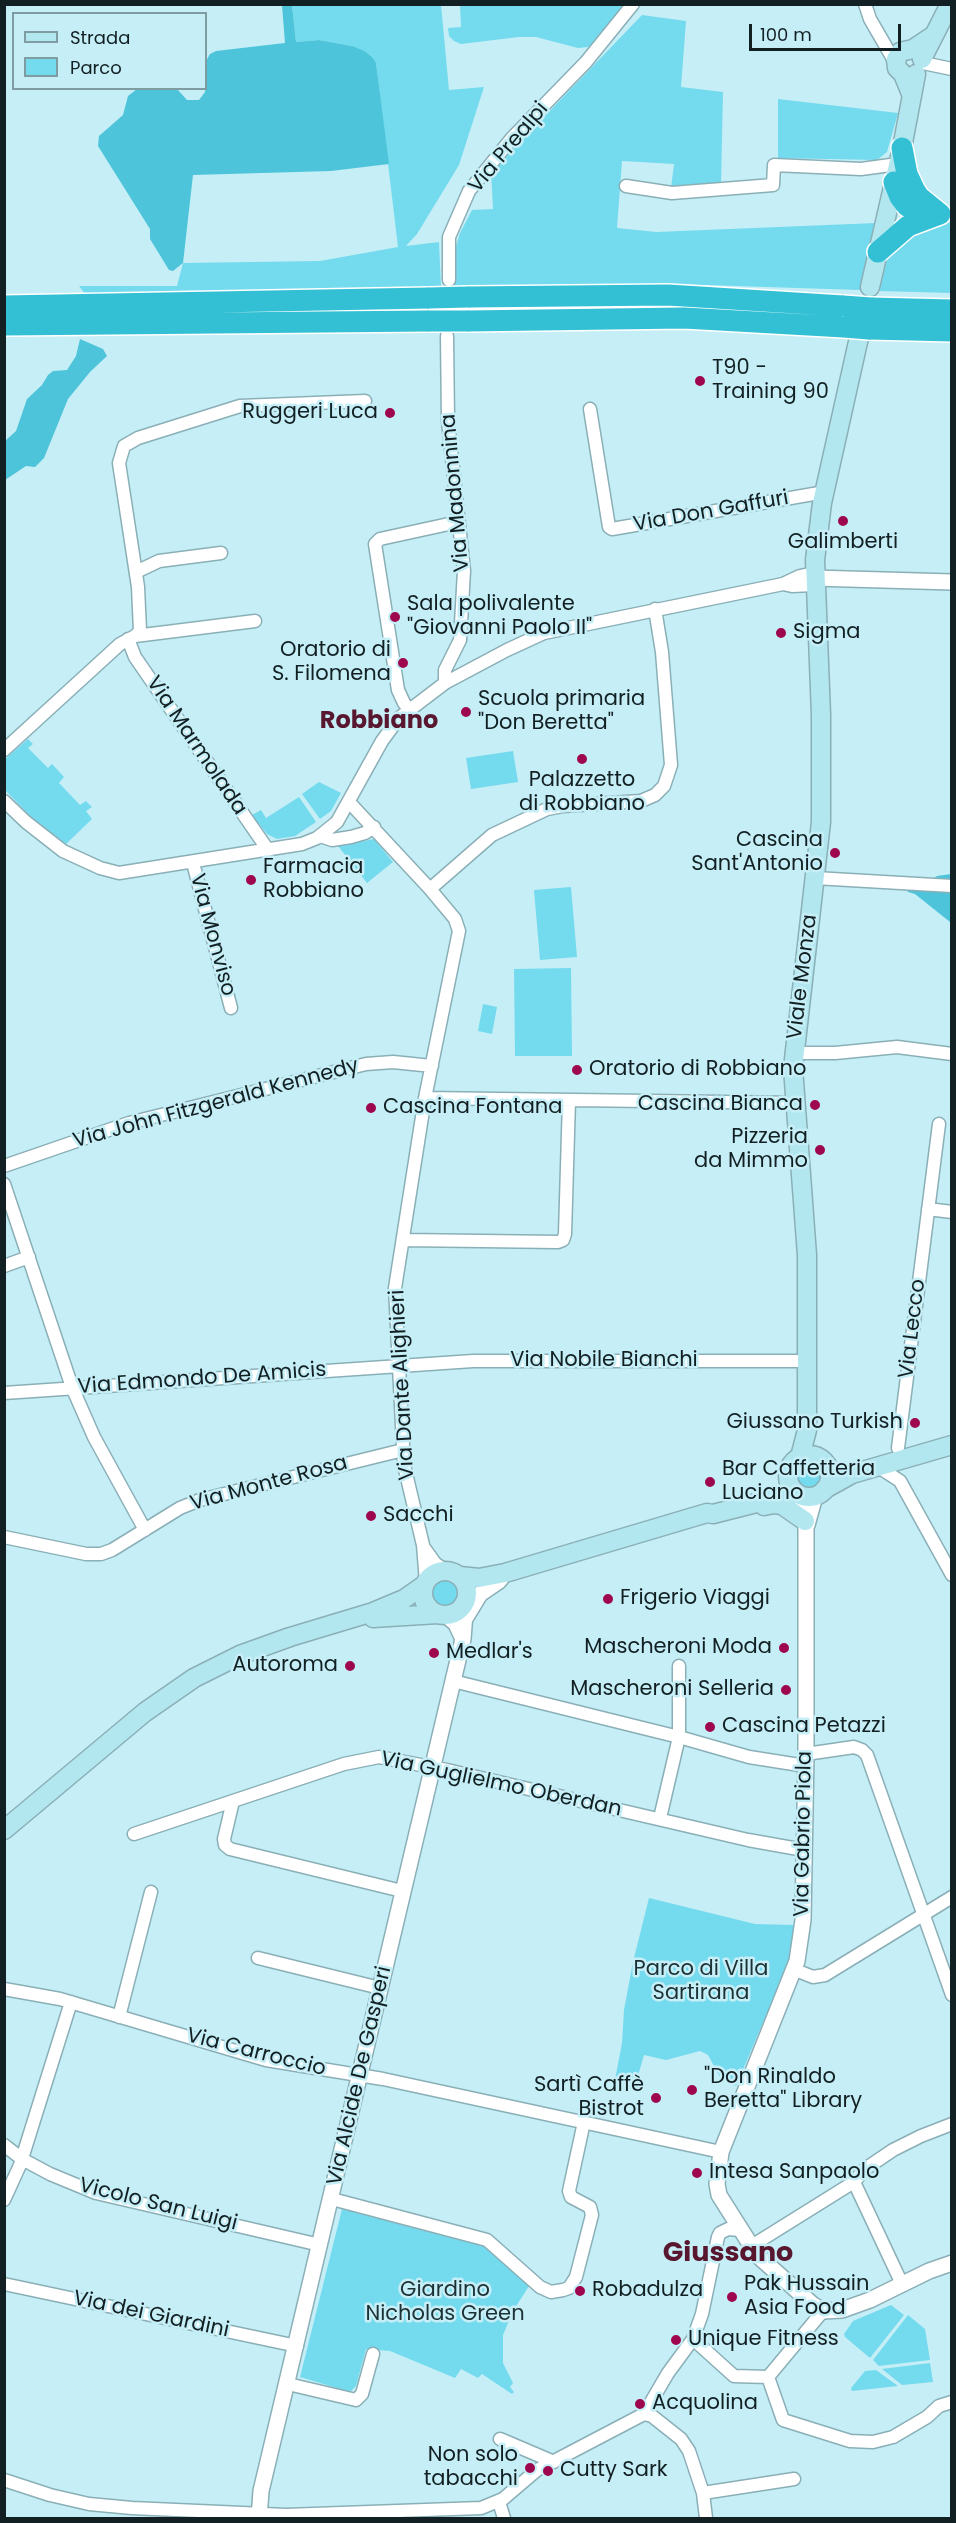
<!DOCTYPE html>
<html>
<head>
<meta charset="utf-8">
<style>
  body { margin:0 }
  #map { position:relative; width:956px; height:2523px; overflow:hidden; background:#c6eef6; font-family:Poppins,sans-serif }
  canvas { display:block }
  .frame { position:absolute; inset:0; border:6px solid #122023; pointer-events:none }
  .legend { position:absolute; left:12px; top:12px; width:195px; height:78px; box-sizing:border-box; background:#c6eef6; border:2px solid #7e9ca2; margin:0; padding:8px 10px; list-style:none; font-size:18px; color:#122023 }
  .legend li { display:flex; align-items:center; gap:12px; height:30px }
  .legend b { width:30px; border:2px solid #7e9ca2 }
  .scale { position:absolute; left:749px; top:24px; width:152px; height:27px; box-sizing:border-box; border:3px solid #122023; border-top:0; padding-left:8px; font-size:18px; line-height:21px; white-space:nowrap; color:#122023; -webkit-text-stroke:4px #c6eef6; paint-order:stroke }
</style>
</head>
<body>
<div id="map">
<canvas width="956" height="2523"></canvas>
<div class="frame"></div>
<ul class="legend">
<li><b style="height:8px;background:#b3e7ef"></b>Strada</li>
<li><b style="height:16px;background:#74daee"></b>Parco</li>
</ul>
<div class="scale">100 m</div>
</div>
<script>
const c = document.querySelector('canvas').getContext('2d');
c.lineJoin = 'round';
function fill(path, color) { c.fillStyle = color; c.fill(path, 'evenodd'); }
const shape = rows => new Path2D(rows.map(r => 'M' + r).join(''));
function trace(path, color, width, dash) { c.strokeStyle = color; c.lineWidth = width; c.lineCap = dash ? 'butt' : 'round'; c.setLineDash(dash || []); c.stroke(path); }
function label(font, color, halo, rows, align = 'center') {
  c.font = font + ' Poppins,sans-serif'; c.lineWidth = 5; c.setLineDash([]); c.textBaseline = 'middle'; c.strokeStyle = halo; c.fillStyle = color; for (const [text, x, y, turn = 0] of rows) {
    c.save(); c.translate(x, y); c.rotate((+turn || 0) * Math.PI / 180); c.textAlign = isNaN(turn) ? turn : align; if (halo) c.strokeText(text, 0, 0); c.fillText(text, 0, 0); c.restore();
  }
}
fill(shape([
  [292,5,441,5,449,90,484,87,459,165,417,234,406,246,439,242,441,287,86,295,79,286,177,286,183,263,320,261,398,247,376,63,352,46,319,40,296,42],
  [460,5,628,5,596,43,588,47,578,48,536,37,519,37,461,44,454,41,449,36,448,28,461,27],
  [642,15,686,21,681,87,723,92,721,184,671,188,674,164,622,161,617,228,656,232,876,223,860,290,674,284,453,287,454,254,460,233,472,210,493,209,491,172],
  [778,99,898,113,887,152,877,160,778,158],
  [947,222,951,223,951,293,879,291,881,273,886,256,895,242,932,223],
  [28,739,33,744,28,748,48,768,52,764,64,777,59,783,80,805,86,801,92,807,86,811,92,819,66,844,44,830,5,790,4,760],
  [513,751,518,782,471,789,466,758],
  [319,782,341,793,331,811,320,819,302,794],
  [299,797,316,822,295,836,277,839,267,834,252,815,261,810,266,818],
  [374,839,393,862,367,883,338,846],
  [571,887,577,957,540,960,534,890],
  [571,968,572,1056,515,1056,514,969],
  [483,1004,497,1007,492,1034,478,1031],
  '792 1476a17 17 0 1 1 34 0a17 17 0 1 1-34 0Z',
  '429 1593a16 16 0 1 1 32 0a16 16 0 1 1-32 0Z',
  [649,1898,755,1924,794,1925,793,1952,736,2086,721,2079,708,2055,700,2051,666,2060,644,2055,635,2086,626,2087,622,2092,613,2090,622,2043,624,2010,633,1962],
  [342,2209,486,2247,529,2286,513,2311,503,2335,503,2363,513,2383,510,2387,514,2392,512,2394,482,2374,478,2378,461,2369,455,2378,390,2351,366,2349,356,2386,350,2392,300,2377],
  [891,2305,904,2315,870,2358,845,2337,844,2334,853,2321],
  [908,2315,925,2329,930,2360,879,2366,873,2360],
  [930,2363,933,2382,902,2385,882,2369],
  [876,2370,898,2386,852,2391,851,2388,865,2371]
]), '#74daee');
fill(shape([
  [282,5,292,5,296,42,319,40,352,46,364,51,372,57,376,63,389,164,331,171,193,175,183,263,173,271,169,270,150,239,150,229,98,146,99,136,123,115,128,96,137,89,177,89,187,100,199,100,205,92,206,61,210,54,216,51,285,43],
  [80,339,103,349,107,356,90,372,68,399,44,458,35,467,26,466,5,480,5,441,16,431,27,399,42,385,48,375,53,371,67,370,76,356],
  [951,874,951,922,950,922,915,894,908,892,905,887,927,884,937,876]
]), '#4ec4da');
const minor = shape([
  [865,4,870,19,896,64],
  [923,63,952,69],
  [626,186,672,193,773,185,774,165,861,169,898,164],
  [449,280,449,237,469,191,512,138,586,62,633,4],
  [590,409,609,527,612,529,825,492],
  [136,572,159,561,221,553],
  [783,584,792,586,814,585],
  [135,636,255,621],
  [128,639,135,657,268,850],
  [445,683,445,670,460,640,464,571,448,421,447,336],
  [409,709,404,703,398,690,375,544,380,539,458,522],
  [4,750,120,644,135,636,140,631,138,587,119,463,124,446,138,438,240,406,365,401],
  [4,801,26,822,63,851,100,868,119,873,302,844,317,838,337,822,382,741,399,718,445,683,507,650,544,633,783,584,800,576,814,573],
  [349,802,430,889,455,919,459,931,425,1098,395,1288,404,1465,423,1545,426,1582],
  [320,836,332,840,351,837,365,833,374,827],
  [193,863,231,1008],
  [815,878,952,886],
  [430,889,492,835,547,809,563,806,641,801,655,795,664,786,671,765,662,652,655,609],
  [794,1053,835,1053,897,1047,952,1054],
  [425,1098,796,1103],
  [4,1166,129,1123,366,1064,393,1062,432,1066],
  [4,1184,72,1387,94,1437,145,1530],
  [928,1209,952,1212],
  [404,1240,558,1242,563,1240,565,1234,569,1100],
  [4,1266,29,1257],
  [4,1393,473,1361,808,1361],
  [898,1448,939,1124],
  [877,1466,900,1481,952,1575],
  [4,1537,86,1554,101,1554,112,1550,180,1508,200,1500,403,1450],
  [425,1549,435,1563,446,1571],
  [453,1681,679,1737,749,1757,806,1766],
  [806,1754,854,1747,862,1750,867,1755,952,1995],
  [233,1801,224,1839,225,1845,230,1849,402,1891],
  [660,1818,679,1737,679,1666],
  [134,1834,344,1764,379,1757,447,1770,748,1840,804,1850],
  [258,1958,380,1988],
  [792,1972,798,1971,813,1977,825,1975,952,1897],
  [4,1989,60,1999,266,2060,383,2079,721,2152],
  [119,2017,151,1892],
  [4,2145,22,2159,50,2174,96,2193,320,2245],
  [854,2182,902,2284],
  [332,2199,487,2240,540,2287,551,2292,563,2290,569,2288,576,2277,592,2215,590,2207,571,2197,569,2191,584,2122],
  [4,2200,20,2165,71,2002],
  [753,2245,854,2182,865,2169,893,2150,921,2136,952,2124],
  [4,2284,297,2346],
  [693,2339,734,2376,768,2377,823,2311],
  [768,2377,783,2420,850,2441,873,2442,893,2437,927,2417,939,2406,952,2402],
  [288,2384,356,2400,362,2394,373,2354],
  [644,2414,668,2373,693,2339,702,2314,718,2237,720,2233,728,2229,740,2230],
  [500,2439,554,2462],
  [4,2480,50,2495,89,2504,132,2508,286,2515,481,2508,503,2499,537,2470,644,2414,652,2416,681,2439,689,2451,703,2493,706,2518],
  [703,2493,794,2479],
  [499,2502,504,2518]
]);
const tertiary = shape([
  [814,578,952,582],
  [799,1495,806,1528,806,1754,803,1920,797,1961,721,2152,717,2184,719,2195,757,2255,812,2304,823,2311,842,2310,870,2300,929,2271,952,2263],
  [807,1525,815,1496],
  [446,1615,456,1624,463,1639],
  [466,1617,480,1594,499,1581,505,1573],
  [259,2518,261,2491,453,1681,463,1639,466,1601]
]);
const secondary = shape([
  [922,59,950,4],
  [912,96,903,74,897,68,896,59,900,52,913,49,934,35],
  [870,287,902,148,916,74],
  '788 1476a21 21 0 1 1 42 0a21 21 0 1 1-42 0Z',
  [800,1457,807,1430,807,1255,793,1068,821,822,821,715,815,560,822,503,860,333],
  [825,1489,852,1474,952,1445],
  [764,1506,774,1504,782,1505,805,1521],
  '423 1593a22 22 0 1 1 44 0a22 22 0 1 1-44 0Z',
  [460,1576,479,1578,505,1573,707,1513,713,1514,796,1493],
  [373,1618,438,1614],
  [4,1830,145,1712,194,1678,240,1655,290,1637,373,1612,404,1599,424,1585]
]);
const trunk = shape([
  [902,148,907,174,914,189,919,197,940,214],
  [894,182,900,197,907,206,921,212,937,214],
  [878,252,908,226,940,214],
  [468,297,668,295,843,306],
  [4,306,429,298],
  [871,308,952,310],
  [467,321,684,318,844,327],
  [4,325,429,321],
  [869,329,952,331]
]);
trace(minor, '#8aafb7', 15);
trace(tertiary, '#8aafb7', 18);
trace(secondary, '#8aafb7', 21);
trace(trunk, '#fff', 24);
trace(minor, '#fff', 12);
trace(tertiary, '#fff', 15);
trace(secondary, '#b3e7ef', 18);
trace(trunk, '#34c0d4', 21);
const trunkBridge = shape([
  [429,298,468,297],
  [843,306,871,308],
  [429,321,467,321],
  [844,327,869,329]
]);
trace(trunkBridge, '#fff', 24, []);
trace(trunkBridge, '#34c0d4', 21);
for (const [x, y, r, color] of [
  [700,381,6,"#9e074e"],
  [390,413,6,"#9e074e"],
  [843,521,6,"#9e074e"],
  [395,617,6,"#9e074e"],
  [781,633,6,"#9e074e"],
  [403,663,6,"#9e074e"],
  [466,712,6,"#9e074e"],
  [582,759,6,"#9e074e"],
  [835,853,6,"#9e074e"],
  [251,880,6,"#9e074e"],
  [577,1070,6,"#9e074e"],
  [815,1105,6,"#9e074e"],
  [371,1108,6,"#9e074e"],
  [820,1150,6,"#9e074e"],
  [915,1423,6,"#9e074e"],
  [710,1482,6,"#9e074e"],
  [371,1516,6,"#9e074e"],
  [608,1599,6,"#9e074e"],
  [784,1648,6,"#9e074e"],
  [434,1653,6,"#9e074e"],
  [350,1666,6,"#9e074e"],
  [786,1690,6,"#9e074e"],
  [710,1727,6,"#9e074e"],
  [692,2090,6,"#9e074e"],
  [656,2098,6,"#9e074e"],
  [697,2173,6,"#9e074e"],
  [580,2291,6,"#9e074e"],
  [732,2297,6,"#9e074e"],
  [676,2340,6,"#9e074e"],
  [640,2404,6,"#9e074e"],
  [530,2468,6,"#9e074e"],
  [548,2471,6,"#9e074e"]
]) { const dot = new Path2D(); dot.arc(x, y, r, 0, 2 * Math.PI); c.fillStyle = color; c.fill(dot); trace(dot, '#c6eef6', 2); }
label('21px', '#122023', '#c6eef6', [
  ["Via Prealpi",509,148,-50],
  ["Via Madonnina",456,493,-95],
  ["Via Don Gaffuri",711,512,-10],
  ["Via Marmolada",196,746,56],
  ["Via Monviso",212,935,75],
  ["Viale Monza",803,977,-83],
  ["Via John Fitzgerald Kennedy",216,1104,-15],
  ["Via Lecco",913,1329,-83],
  ["Via Nobile Bianchi",604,1361],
  ["Via Edmondo De Amicis",202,1379,-4],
  ["Via Dante Alighieri",403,1385,-93],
  ["Via Monte Rosa",269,1484,-15],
  ["Via Guglielmo Oberdan",501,1785,12],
  ["Via Gabrio Piola",804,1834,-89],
  ["Via Carroccio",256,2053,14],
  ["Via Alcide De Gasperi",360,2076,-77],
  ["Vicolo San Luigi",158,2205,14],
  ["Via dei Giardini",151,2315,12]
]);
label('21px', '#122023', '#c6eef6', [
  ["T90 -",712,369],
  ["Training 90",712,393],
  ["Ruggeri Luca",378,413,"right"],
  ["Galimberti",843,543,"center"],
  ["Sala polivalente",407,605],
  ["\"Giovanni Paolo II\"",407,629],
  ["Sigma",793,633],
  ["Oratorio di",391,651,"right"],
  ["S. Filomena",391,675,"right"],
  ["Scuola primaria",478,700],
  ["\"Don Beretta\"",478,724],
  ["Palazzetto",582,781,"center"],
  ["di Robbiano",582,805,"center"],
  ["Cascina",823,841,"right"],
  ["Sant'Antonio",823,865,"right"],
  ["Farmacia",263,868],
  ["Robbiano",263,892],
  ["Oratorio di Robbiano",589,1070],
  ["Cascina Bianca",803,1105,"right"],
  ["Cascina Fontana",383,1108],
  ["Pizzeria",808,1138,"right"],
  ["da Mimmo",808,1162,"right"],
  ["Giussano Turkish",903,1423,"right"],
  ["Bar Caffetteria",722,1470],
  ["Luciano",722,1494],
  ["Sacchi",383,1516],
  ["Frigerio Viaggi",620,1599],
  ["Mascheroni Moda",772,1648,"right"],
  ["Medlar's",446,1653],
  ["Autoroma",338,1666,"right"],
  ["Mascheroni Selleria",774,1690,"right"],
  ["Cascina Petazzi",722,1727],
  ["\"Don Rinaldo",704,2078],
  ["Beretta\" Library",704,2102],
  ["Sartì Caffè",644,2086,"right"],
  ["Bistrot",644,2110,"right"],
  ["Intesa Sanpaolo",709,2173],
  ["Pak Hussain",744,2285],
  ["Asia Food",744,2309],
  ["Robadulza",592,2291],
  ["Unique Fitness",688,2340],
  ["Acquolina",652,2404],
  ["Non solo",518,2456,"right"],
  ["tabacchi",518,2480,"right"],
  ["Cutty Sark",560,2471]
], 'left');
label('21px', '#1c3135', '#c6eef6', [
  ["Parco di Villa",701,1970],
  ["Sartirana",701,1994],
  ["Giardino",445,2291],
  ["Nicholas Green",445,2315]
]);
label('bold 24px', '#59162f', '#c6eef6', [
  ["Robbiano",379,722]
]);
label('bold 27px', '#59162f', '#c6eef6', [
  ["Giussano",728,2254]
]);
</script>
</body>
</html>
